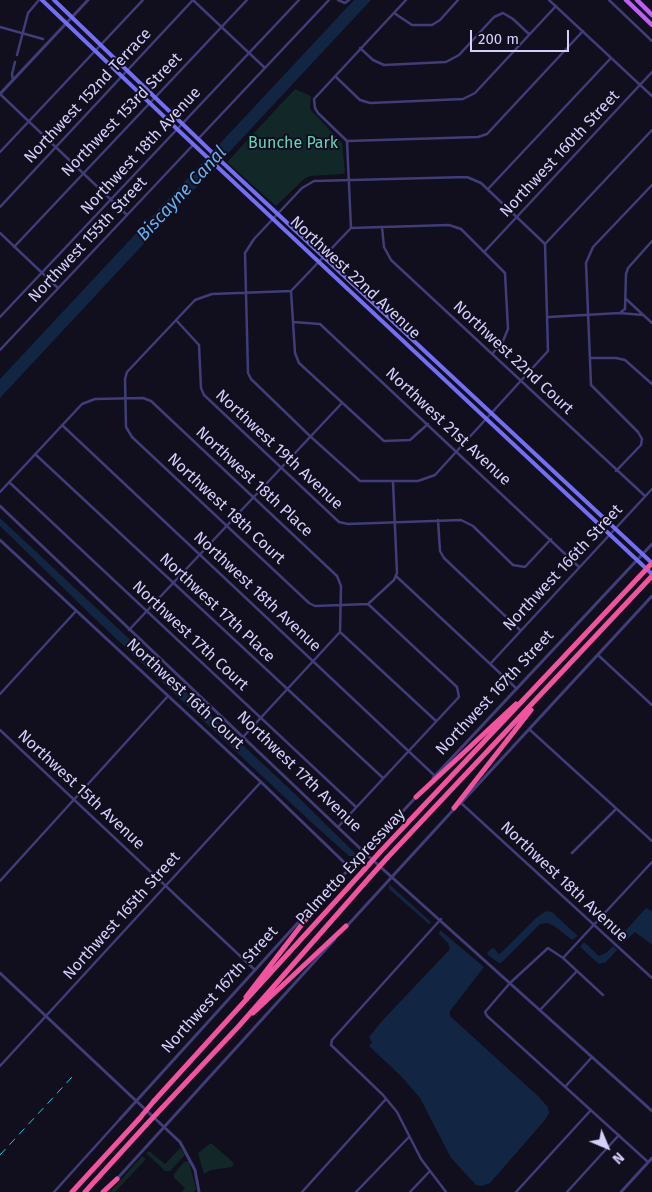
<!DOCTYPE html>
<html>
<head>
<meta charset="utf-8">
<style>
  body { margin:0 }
  #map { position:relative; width:652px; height:1192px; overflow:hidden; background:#110e1e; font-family:"Fira Sans",sans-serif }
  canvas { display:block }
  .north { position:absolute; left:582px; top:1122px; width:50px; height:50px; -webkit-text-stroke:4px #110e1e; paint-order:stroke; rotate:135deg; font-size:14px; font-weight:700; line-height:20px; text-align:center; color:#d4cffb }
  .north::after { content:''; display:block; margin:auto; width:18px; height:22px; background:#d4cffb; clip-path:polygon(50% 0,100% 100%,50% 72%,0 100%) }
  .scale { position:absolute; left:470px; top:30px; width:99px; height:22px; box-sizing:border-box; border:2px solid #d4cffb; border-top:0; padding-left:6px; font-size:15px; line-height:18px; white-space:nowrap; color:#d4cffb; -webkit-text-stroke:4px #110e1e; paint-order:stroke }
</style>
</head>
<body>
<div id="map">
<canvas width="652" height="1192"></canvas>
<div class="north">N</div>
<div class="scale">200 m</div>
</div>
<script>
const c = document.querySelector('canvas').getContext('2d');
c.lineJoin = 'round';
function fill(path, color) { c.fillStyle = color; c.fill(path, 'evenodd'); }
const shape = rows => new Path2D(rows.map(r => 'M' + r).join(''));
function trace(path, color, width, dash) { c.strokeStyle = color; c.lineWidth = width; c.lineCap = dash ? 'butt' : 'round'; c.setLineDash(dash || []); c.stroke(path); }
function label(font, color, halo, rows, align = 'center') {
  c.font = font + ' "Fira Sans",sans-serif'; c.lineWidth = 4; c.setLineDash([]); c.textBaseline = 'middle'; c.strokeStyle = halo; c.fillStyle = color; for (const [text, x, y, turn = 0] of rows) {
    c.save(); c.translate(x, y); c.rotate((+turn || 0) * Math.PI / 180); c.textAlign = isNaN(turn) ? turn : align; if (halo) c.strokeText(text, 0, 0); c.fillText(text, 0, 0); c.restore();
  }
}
fill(shape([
  [295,89,311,96,310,109,342,143,345,172,343,174,310,176,304,179,276,206,227,162],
  [211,1143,234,1163,232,1167,211,1170,204,1174,198,1153],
  [180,1148,185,1155,170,1171,165,1171,146,1153,149,1151,165,1164],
  [142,1156,146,1159,115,1192,110,1192],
  [189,1161,196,1189,194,1192,182,1192,185,1188,174,1178,174,1174,184,1162]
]), '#122727');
fill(shape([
  [354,0,371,0,0,398,0,379],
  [0,518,294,793,358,856,349,856,312,823,91,615,0,526],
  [389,884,431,922,429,924,389,889],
  [646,908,652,911,652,945,635,932,622,944,618,939],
  [546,911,552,912,578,936,572,940,554,926,547,923,540,924,501,963,499,963,489,956,487,953,491,949,494,948,499,954,501,953,536,918],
  [440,930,484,967,450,1011,450,1016,539,1097,548,1107,549,1113,545,1120,490,1183,482,1186,476,1185,451,1158,420,1098,401,1076,369,1046,372,1043,369,1037,382,1021,450,949,448,943,439,934],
  [584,942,599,956,606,953,613,946,617,950,606,962,599,964,580,947]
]), '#122543');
trace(shape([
  [193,0,265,68],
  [338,0,345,3,349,0],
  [549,0,652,96],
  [609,0,652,41],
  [394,13,412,25,432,25,440,20,458,0],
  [0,27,43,39],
  [360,48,373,60,384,65,446,62,459,55,494,17,503,13,513,19,529,34],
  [17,55,28,13,39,0],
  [335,76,360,100,370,103,463,99,475,93,556,6],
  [13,80,12,74,15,62],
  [0,94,127,215],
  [199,138,329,0],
  [347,141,478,137,487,134,583,31],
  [0,152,143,0],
  [467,177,481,183,545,244,548,351,435,475,418,481,360,481,311,437,251,379,248,373,245,253,254,239,302,188,314,181,467,177],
  [488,189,611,58],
  [0,207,193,0],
  [382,227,384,247,391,260,645,496],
  [351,228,347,141,318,113,315,108,314,99,406,0],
  [351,228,449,225,461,229,505,273,508,329,503,341,492,354],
  [0,233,58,288],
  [545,244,652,130],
  [14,247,247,0],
  [485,251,652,72],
  [291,291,212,294,195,300,127,372,125,379,126,427,132,437,309,603,315,606,368,604,394,580,397,573,393,482],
  [291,291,295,353,299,363,384,441,410,440,428,424],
  [291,291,351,228],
  [626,299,652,323],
  [621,312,625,309,626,274,628,268,652,241],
  [0,317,299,0],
  [549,317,620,313,643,315],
  [176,320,199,345,201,388,204,395,339,522,348,524,461,520,473,526,513,565,525,567,551,539],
  [293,322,320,324,579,567],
  [0,350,193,145],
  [590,358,616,358,625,360,652,384],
  [62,425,435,776],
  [35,454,383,778],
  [616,471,641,445,642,439,638,432,591,385,586,263,593,247,652,185],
  [9,482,356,807],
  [0,492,82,404,95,399,143,398,151,401,337,576,341,586,340,632,244,736],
  [438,520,440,551,444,558,520,630],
  [396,576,517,689],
  [129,630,342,403],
  [340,632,436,721],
  [598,655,652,705],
  [491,663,652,489],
  [0,694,76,611],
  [529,729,652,841],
  [0,730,255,970],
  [461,803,652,978],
  [338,827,459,697,457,687,368,604],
  [572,853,615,810],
  [0,881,168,696],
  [441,919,332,1040,331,1045,383,1095,397,1112,421,1159,446,1192],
  [563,958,652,862],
  [603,995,563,958,548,948,510,983,485,1012,487,1016,648,1162],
  [540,1010,577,971],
  [0,1066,261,782],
  [565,1087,592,1057],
  [54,1192,120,1119],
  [302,1192,386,1099],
  [356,1192,409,1137],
  [410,1192,429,1172],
  [516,1192,591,1110],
  [567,1192,619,1135]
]), '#403d79', 2.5);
trace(shape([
  [0,94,88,0],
  [0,506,366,854,652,1111],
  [0,540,261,782,351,869],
  [433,778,652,544],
  [460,804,652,596],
  [323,897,417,796],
  [346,927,455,808],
  [0,973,180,1142,195,1170,199,1192],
  [120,1119,314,905],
  [116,1180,335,939],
  [621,1192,652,1158]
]), '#403d79', 3);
trace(shape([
  [42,0,177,129,652,574],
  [54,0,223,163,652,563]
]), '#736ef3', 4);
trace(shape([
  [626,0,652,25],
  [637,0,652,15]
]), '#bc5ff2', 4.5);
trace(shape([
  [416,797,516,704],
  [454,808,531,710],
  [380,852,638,578],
  [387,858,652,576],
  [246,997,323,897],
  [253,1013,346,926],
  [154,1101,364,870],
  [162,1108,238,1027,370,877],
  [72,1192,139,1119],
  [85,1192,146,1125],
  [103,1192,117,1179]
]), '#f1549e', 5);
trace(shape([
  [0,1155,72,1077]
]), '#13cce3', 1, [8, 6]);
trace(shape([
  [638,578,652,563],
  [364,870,380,852],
  [370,877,387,858],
  [139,1119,154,1101],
  [146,1125,162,1108]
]), '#f1549e', 5);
label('16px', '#d4cffb', '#110e1e', [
  ["Northwest 152nd Terrace",88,96,-47],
  ["Northwest 153rd Street",122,115,-46],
  ["Northwest 18th Avenue",141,151,-47],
  ["Northwest 160th Street",560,154,-47],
  ["Northwest 155th Street",88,240,-47],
  ["Northwest 22nd Avenue",355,278,43],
  ["Northwest 22nd Court",513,358,43],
  ["Northwest 21st Avenue",448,427,43],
  ["Northwest 19th Avenue",279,450,43],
  ["Northwest 18th Place",254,482,43],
  ["Northwest 18th Court",226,509,43],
  ["Northwest 166th Street",563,568,-47],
  ["Northwest 18th Avenue",257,592,43],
  ["Northwest 17th Place",217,608,43],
  ["Northwest 17th Court",190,636,43],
  ["Northwest 167th Street",495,693,-47],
  ["Northwest 16th Court",185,694,43],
  ["Northwest 17th Avenue",299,772,44],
  ["Northwest 15th Avenue",81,790,43],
  ["Palmetto Expressway",351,867,-47],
  ["Northwest 18th Avenue",564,882,43],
  ["Northwest 165th Street",122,916,-48],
  ["Northwest 167th Street",220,990,-48]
]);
label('16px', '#62d4b9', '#110e1e', [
  ["Bunche Park",293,144]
]);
label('italic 18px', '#66b0f2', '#110e1e', [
  ["Biscayne Canal",182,194,-47]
]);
</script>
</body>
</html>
